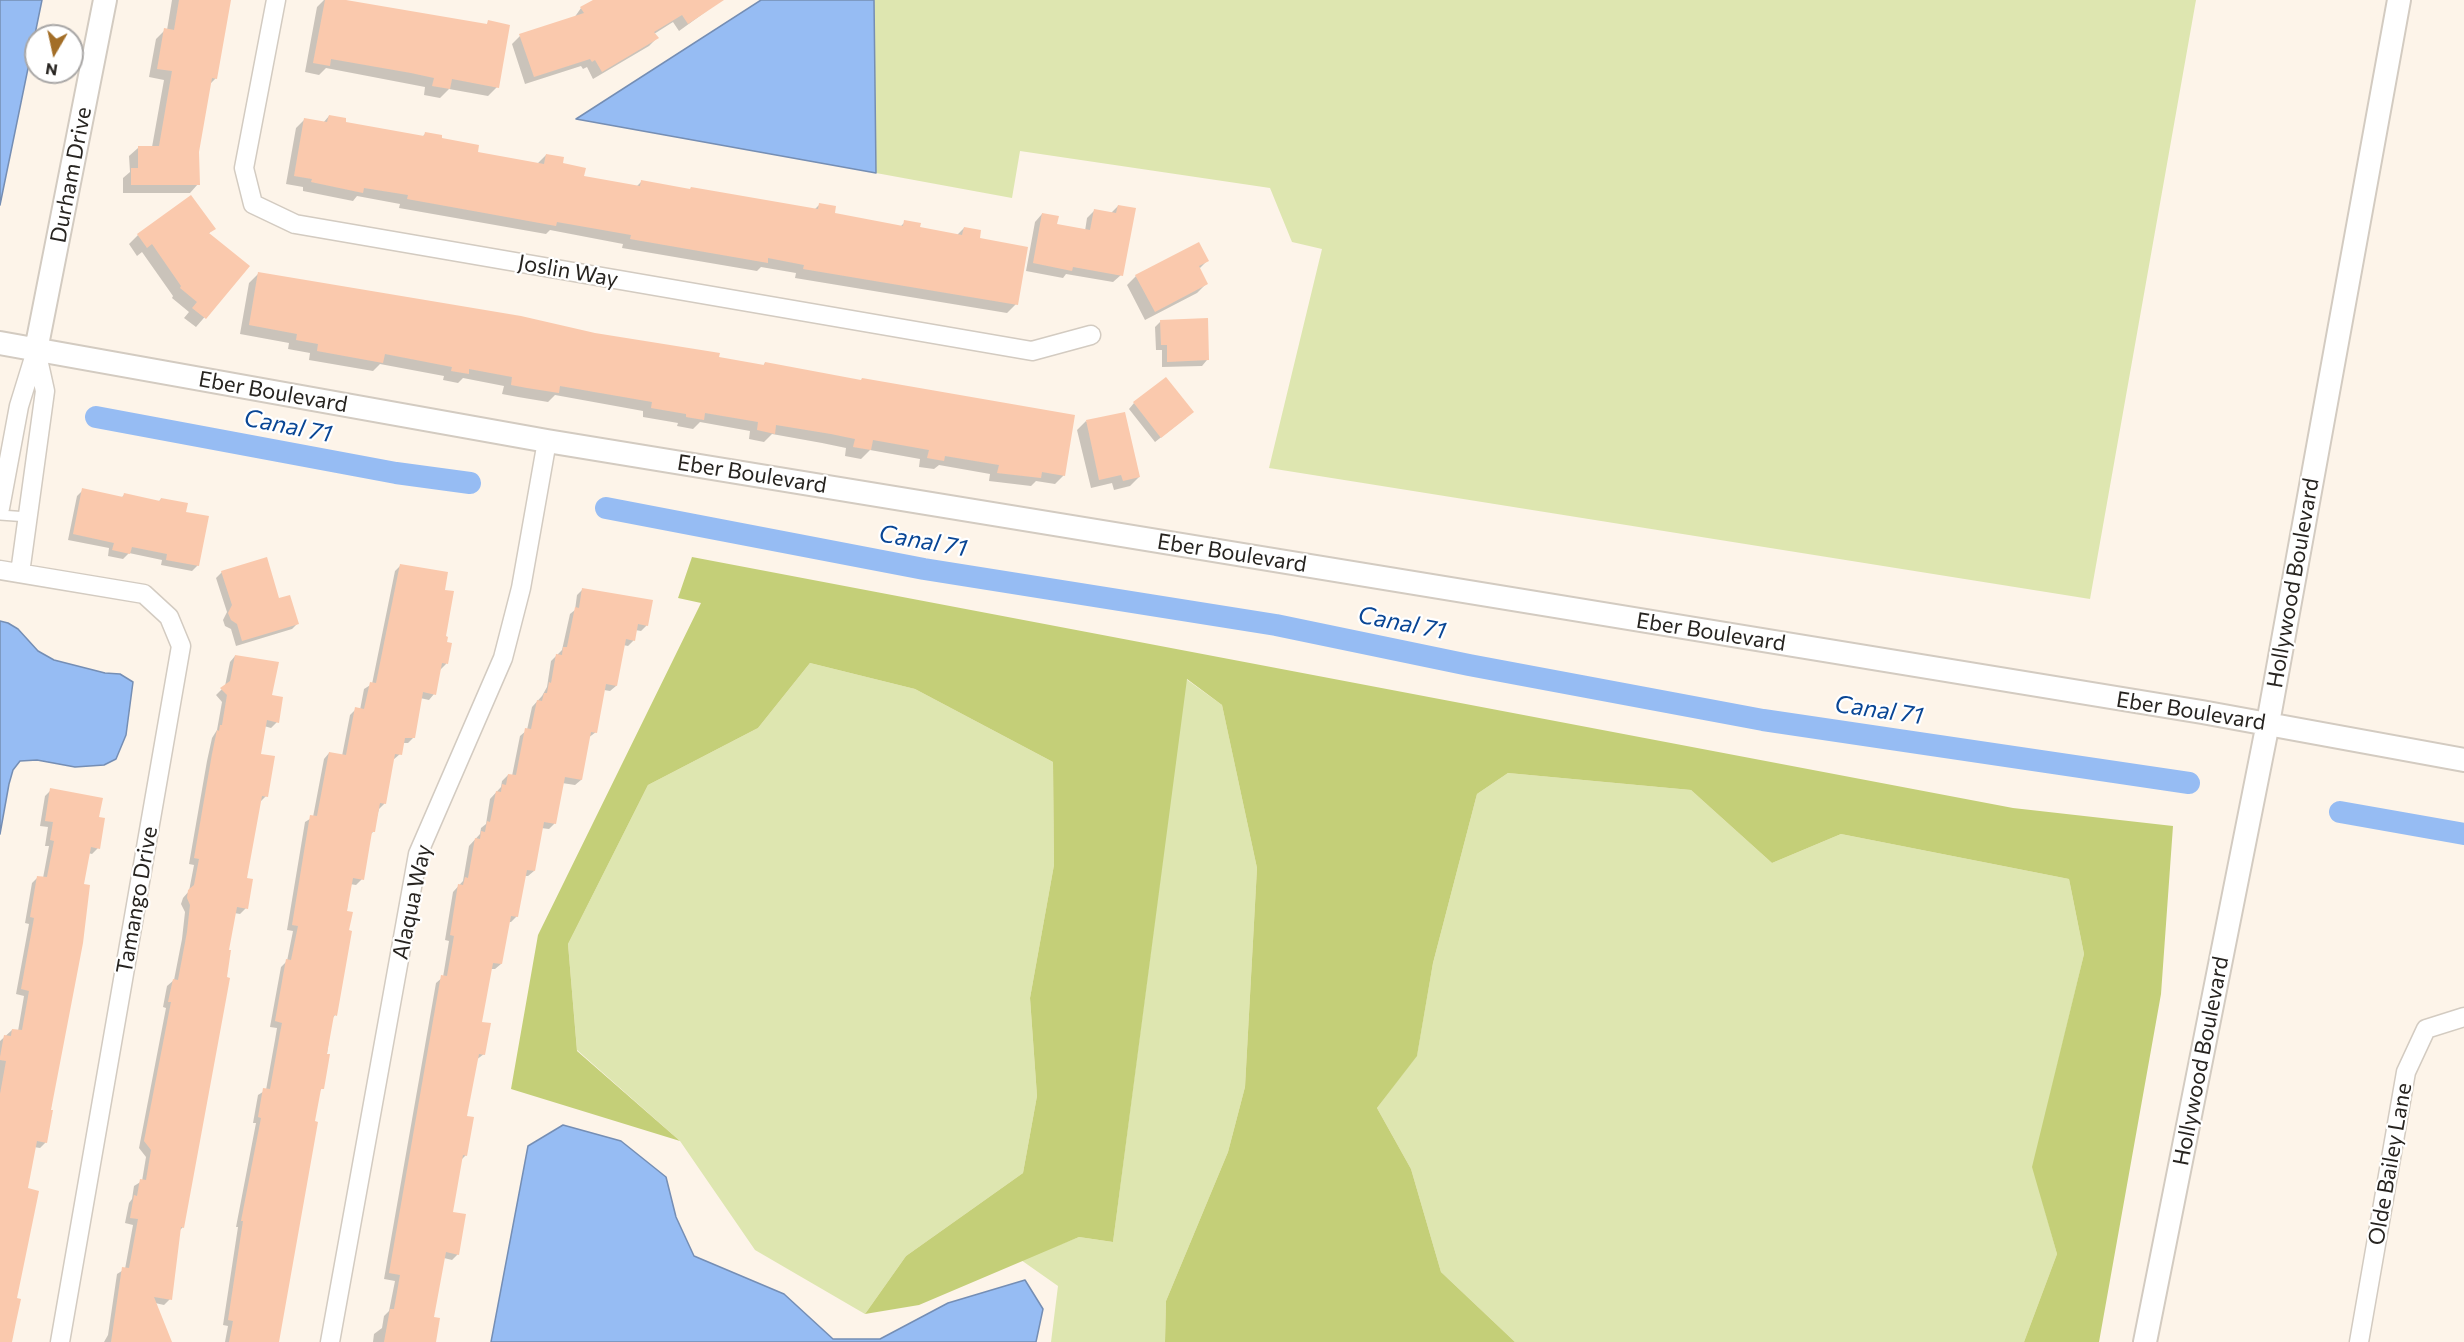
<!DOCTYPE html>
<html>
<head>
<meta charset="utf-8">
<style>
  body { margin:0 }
  #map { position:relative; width:2464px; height:1342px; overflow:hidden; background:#fdf4e9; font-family:Commissioner,sans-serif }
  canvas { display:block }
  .north { position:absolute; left:24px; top:24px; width:60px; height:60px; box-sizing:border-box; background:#fff; border:2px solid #a9a7a6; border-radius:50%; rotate:189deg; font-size:16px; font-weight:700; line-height:24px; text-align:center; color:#272420 }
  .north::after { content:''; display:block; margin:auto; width:21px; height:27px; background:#a36e27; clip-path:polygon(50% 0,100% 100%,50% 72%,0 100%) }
</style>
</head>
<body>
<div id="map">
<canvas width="2464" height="1342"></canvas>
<div class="north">N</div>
</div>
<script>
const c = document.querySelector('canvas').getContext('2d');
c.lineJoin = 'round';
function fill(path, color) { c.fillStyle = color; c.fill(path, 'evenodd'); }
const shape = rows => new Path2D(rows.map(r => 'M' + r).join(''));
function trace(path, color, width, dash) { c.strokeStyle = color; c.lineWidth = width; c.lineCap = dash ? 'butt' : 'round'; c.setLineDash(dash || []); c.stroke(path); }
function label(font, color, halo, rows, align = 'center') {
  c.font = font + ' Commissioner,sans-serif'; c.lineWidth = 4.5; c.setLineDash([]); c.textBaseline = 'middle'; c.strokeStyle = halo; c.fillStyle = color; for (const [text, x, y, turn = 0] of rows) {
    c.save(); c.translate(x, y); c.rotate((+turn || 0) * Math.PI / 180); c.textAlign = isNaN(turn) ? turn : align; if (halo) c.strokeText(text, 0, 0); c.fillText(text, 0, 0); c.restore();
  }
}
fill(shape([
  [874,0,2196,0,2090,599,1269,468,1322,249,1292,242,1270,188,1020,151,1012,198,876,173],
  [810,663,915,689,1053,762,1054,865,1030,998,1037,1096,1023,1173,906,1256,865,1314,755,1250,680,1141,577,1050,568,944,648,785,758,728],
  [1186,679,1222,705,1257,868,1245,1087,1228,1152,1166,1301,1165,1342,1051,1342,1058,1286,1021,1260,1079,1237,1113,1242],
  [1508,773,1691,790,1772,863,1841,834,2069,879,2084,954,2033,1167,2057,1254,2024,1342,1515,1342,1441,1272,1411,1169,1377,1108,1417,1055,1433,963,1477,794]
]), '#dee6b0');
fill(shape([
  [692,557,2013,808,2173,826,2161,994,2099,1342,2024,1342,2057,1254,2032,1167,2084,954,2069,879,1841,834,1772,863,1691,790,1508,773,1477,794,1433,963,1417,1056,1377,1108,1411,1169,1441,1272,1515,1342,1165,1342,1166,1301,1228,1152,1245,1087,1257,868,1222,705,1187,679,1113,1242,1079,1237,919,1305,865,1314,906,1256,1023,1173,1037,1096,1030,998,1054,865,1053,762,915,689,810,663,758,728,648,785,568,944,577,1051,680,1141,511,1089,538,935,701,603,678,598]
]), '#c4cf78');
const water = shape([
  [0,0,42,0,0,205,0,0],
  [761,0,874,0,876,173,576,119,761,0],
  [0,621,8,623,18,629,38,651,54,660,105,673,120,674,133,682,126,735,116,759,104,765,75,767,37,760,20,761,13,770,9,784,0,834,0,621],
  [563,1125,621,1141,666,1177,676,1217,694,1256,784,1294,833,1339,880,1339,948,1303,1025,1280,1043,1309,1036,1342,491,1342,528,1146,563,1125]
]);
fill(water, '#96bcf3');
trace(water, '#758eb4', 1.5);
fill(shape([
  [172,0,229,0,216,78,209,85,198,152,198,184,190,193,123,193,123,178,130,172,129,156,138,148,152,147,164,80,149,77,156,39,165,30,167,30],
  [324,0,338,0,485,26,489,22,497,87,488,96,449,89,440,98,424,95,425,87,326,68,319,75,305,72,317,7],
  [594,0,722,0,679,31,673,22,654,34,657,38,649,46,593,79,587,67,583,69,581,66,525,84,512,44,520,36,574,18,581,8],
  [329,116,344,123,422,137,425,134,477,153,537,164,546,155,583,178,636,187,641,182,814,210,820,204,833,215,900,227,905,222,918,228,957,235,964,228,978,239,1016,304,1007,313,795,278,796,273,761,267,757,271,622,248,623,244,550,230,546,234,399,208,400,204,357,196,353,201,303,191,303,187,286,184,296,128,305,119,323,123],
  [1118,206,1121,275,1113,282,1066,274,1063,278,1026,271,1035,222,1042,214,1055,225,1085,231,1087,218,1095,210,1111,213],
  [214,229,208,234,248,267,196,327,184,318,189,312,172,298,173,296,142,252,137,256,129,244,138,235],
  [1207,261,1199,269,1206,284,1197,293,1145,320,1127,285,1136,276],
  [258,274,762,367,765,363,1064,475,1055,484,1036,481,1031,486,989,481,990,474,939,465,934,469,919,467,920,459,870,450,861,459,845,456,846,448,822,443,772,434,764,442,749,439,750,431,700,422,693,429,677,426,678,423,643,417,643,411,555,395,548,402,518,397,502,394,504,386,463,378,458,383,443,380,444,376,380,364,373,371,309,360,310,353,288,349,289,343,240,334,249,283],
  [1161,321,1207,360,1202,366,1162,367,1162,350,1156,350,1155,327],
  [1134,403,1186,418,1155,442,1129,409],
  [1086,421,1139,477,1130,486,1114,490,1112,483,1091,488,1077,430],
  [83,490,121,498,124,495,158,502,161,499,184,513,198,565,192,571,161,565,162,560,129,553,123,559,108,556,109,548,68,540,77,496],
  [401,565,443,591,445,643,450,644,446,664,440,670,434,694,429,700,420,698,414,737,408,743,402,743,400,754,393,760,385,803,379,809,373,832,370,835,362,879,356,885,350,884,335,1015,332,1019,322,1088,319,1092,277,1342,225,1342,228,1326,223,1325,238,1227,236,1227,256,1123,253,1123,258,1095,266,1090,275,1040,277,1028,270,1027,281,967,287,961,293,931,287,930,305,822,313,817,324,759,329,753,342,756,350,715,356,709,360,710,364,689,372,684,395,571],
  [222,572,278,600,298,623,292,629,236,646,231,629,225,626,223,620,227,612,216,578],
  [583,589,647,625,641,631,635,630,634,640,628,646,623,645,616,686,610,691,604,690,596,732,588,738,581,780,575,785,562,783,555,823,549,829,541,828,534,871,528,876,525,876,517,916,511,922,508,922,501,964,495,969,491,969,481,1023,484,1054,476,1060,466,1117,466,1155,461,1160,452,1213,458,1254,452,1260,444,1258,433,1318,435,1342,373,1342,374,1334,382,1328,384,1316,389,1311,395,1281,384,1279,436,983,443,977,449,941,445,940,453,892,463,881,469,846,480,834,481,828,486,824,490,799,501,787,502,781,508,775,512,776,520,736,527,730,532,707,542,696,547,687,551,661,562,650,570,614,575,610,577,595],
  [235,656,271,696,277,722,271,728,264,726,259,756,266,796,260,802,245,880,246,908,240,914,234,913,183,1227,179,1231,170,1299,164,1305,155,1303,170,1342,104,1342,108,1335,117,1274,125,1269,133,1225,125,1223,129,1203,132,1199,134,1186,142,1181,146,1157,139,1148,166,1008,163,1007,167,986,174,980,182,939,185,912,181,904,183,898,189,891,194,865,189,864,207,761,212,738,217,730,222,702,216,695,225,686,230,662],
  [51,790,98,818,98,848,92,854,88,853,46,1142,40,1148,34,1147,26,1190,10,1342,0,1342,0,1041,12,1030,18,1031,24,996,16,994,29,924,25,923,32,883,38,877,43,878,49,846,45,846,48,827,40,826,45,796]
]), '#0003');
trace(shape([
  [96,417,396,473,470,483],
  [606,508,924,569,1276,625,1469,665,1763,720,2189,783],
  [2340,812,2464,834]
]), '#96bcf3', 22);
fill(shape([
  [179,0,231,0,217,79,212,78,199,152,200,185,131,185,131,168,138,168,138,146,159,146,172,71,157,69,164,28,174,30],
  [325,0,346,0,487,24,488,20,510,25,499,88,452,79,450,89,432,86,434,78,411,73,331,59,330,66,313,63],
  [593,0,724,0,688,24,682,15,654,32,659,38,602,72,595,60,592,62,590,59,534,77,519,34,584,13,580,7],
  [329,115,346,118,346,122,424,136,425,132,442,135,442,138,479,145,478,152,544,164,546,154,564,157,563,163,586,168,584,176,640,186,641,180,690,189,691,187,818,209,819,203,836,206,835,213,903,226,904,220,921,223,920,227,962,235,964,227,981,230,980,238,1028,247,1018,305,803,269,804,265,768,258,768,263,630,239,631,235,557,222,556,226,479,212,407,199,408,195,364,188,363,193,311,182,312,179,294,176,304,118,327,122],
  [191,195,216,229,209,233,250,266,206,319,192,308,197,302,180,288,181,286,152,244,147,248,137,234],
  [1118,205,1136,208,1123,276,1073,267,1072,271,1033,263,1042,213,1059,216,1057,224,1090,230,1094,209,1116,213],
  [1199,242,1209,261,1199,266,1208,284,1155,312,1135,275],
  [258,272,521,316,595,333,720,353,719,357,764,365,765,362,861,380,862,378,1075,415,1065,476,1042,472,1041,478,997,473,999,465,945,456,944,461,927,458,929,450,873,440,871,450,853,447,855,439,831,434,776,425,775,434,757,430,758,422,705,413,704,420,686,417,686,414,651,408,652,402,560,386,559,393,527,388,511,385,512,377,469,369,469,374,451,371,452,367,385,354,383,363,317,351,318,344,296,340,297,334,249,325],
  [1208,318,1209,360,1167,362,1167,345,1161,345,1160,320],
  [1166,377,1194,412,1161,438,1133,402],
  [1125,412,1140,477,1123,481,1121,475,1099,480,1086,420],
  [82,488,123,497,124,493,160,501,161,498,188,503,186,512,209,516,199,566,166,560,167,554,132,547,130,554,112,550,114,543,73,534],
  [267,557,279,598,290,595,299,624,242,641,237,624,231,620,228,613,232,605,221,571],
  [400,564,448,572,445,590,454,591,446,636,448,637,447,642,452,643,448,664,442,663,436,695,423,692,415,738,405,738,402,755,395,754,386,804,380,803,375,832,372,832,364,880,353,878,347,911,353,912,349,930,352,931,337,1016,334,1015,327,1054,330,1054,324,1089,321,1089,315,1121,318,1122,279,1342,229,1342,233,1321,228,1320,243,1221,241,1221,261,1118,258,1117,263,1088,270,1089,280,1033,282,1023,275,1021,286,959,291,960,298,926,292,925,310,815,317,816,329,752,346,755,355,707,364,709,370,682,376,683],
  [582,588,653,600,648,626,638,624,635,641,626,639,617,686,606,684,597,733,591,732,582,780,565,777,556,824,544,822,535,871,527,870,518,917,511,916,502,964,493,963,482,1022,491,1023,485,1055,479,1054,467,1116,474,1117,467,1156,463,1155,453,1212,466,1214,459,1255,446,1252,434,1317,440,1318,436,1342,384,1342,390,1309,394,1309,400,1275,389,1273,441,975,447,976,454,936,450,935,458,884,463,885,465,877,468,878,475,838,480,839,481,831,485,832,487,821,490,822,496,791,501,792,502,784,506,785,508,774,516,775,525,728,531,729,537,700,542,701,544,693,547,693,549,682,551,683,556,654,562,655,563,647,567,647,575,607,579,608],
  [235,655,279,662,272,695,283,697,279,723,267,720,261,754,275,756,268,797,262,796,247,878,253,879,248,909,237,907,229,950,231,950,227,977,230,978,184,1228,181,1227,172,1300,154,1297,172,1342,111,1342,122,1267,129,1268,138,1219,130,1218,134,1195,137,1196,140,1179,146,1180,151,1150,144,1141,171,1002,168,1002,173,979,178,980,187,932,190,905,187,898,188,890,194,885,199,859,194,858,212,754,217,730,219,731,220,725,222,725,227,695,220,688,230,681],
  [50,788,103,798,99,817,105,818,100,849,91,847,84,884,90,885,83,943,51,1110,53,1110,47,1143,37,1141,28,1188,39,1191,17,1298,21,1299,16,1322,12,1342,0,1342,0,1094,6,1061,0,1060,0,1057,4,1035,11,1036,12,1029,22,1030,29,991,21,989,34,918,30,917,37,876,47,877,54,841,50,840,53,822,45,821]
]), '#fac9ad');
const service = shape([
  [0,515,28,517]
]);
const minor = shape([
  [276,0,244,168,253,204,295,224,1032,351,1091,335],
  [0,508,19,406,36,351],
  [0,570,144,594,169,617,181,646,60,1342],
  [20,573,45,391,36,350],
  [330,1342,418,854,503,658,521,588,547,441],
  [2359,1342,2406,1072,2426,1029,2464,1017]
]);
const tertiary = shape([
  [0,343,547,441,2202,712,2464,760],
  [36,350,105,0],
  [2145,1342,2268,723,2399,0]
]);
trace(service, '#d3cbc1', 12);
trace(minor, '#d3cbc1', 21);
trace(tertiary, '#d3cbc1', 26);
trace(service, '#fff', 9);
trace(minor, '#fff', 18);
trace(tertiary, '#fff', 22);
label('22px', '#272420', '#fff', [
  ["Durham Drive",71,175,-79],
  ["Joslin Way",568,271,10],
  ["Eber Boulevard",273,392,10],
  ["Eber Boulevard",752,474,9],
  ["Eber Boulevard",1232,553,9],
  ["Hollywood Boulevard",2293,583,-80],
  ["Eber Boulevard",1711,632,9],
  ["Eber Boulevard",2191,711,9],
  ["Tamango Drive",137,900,-80],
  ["Alaqua Way",412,902,-78],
  ["Hollywood Boulevard",2201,1061,-79],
  ["Olde Bailey Lane",2390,1164,-80]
]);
label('italic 24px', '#094695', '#fff', [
  ["Canal 71",288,426,11],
  ["Canal 71",923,541,10],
  ["Canal 71",1402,623,11],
  ["Canal 71",1879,710,8]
]);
</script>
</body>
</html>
